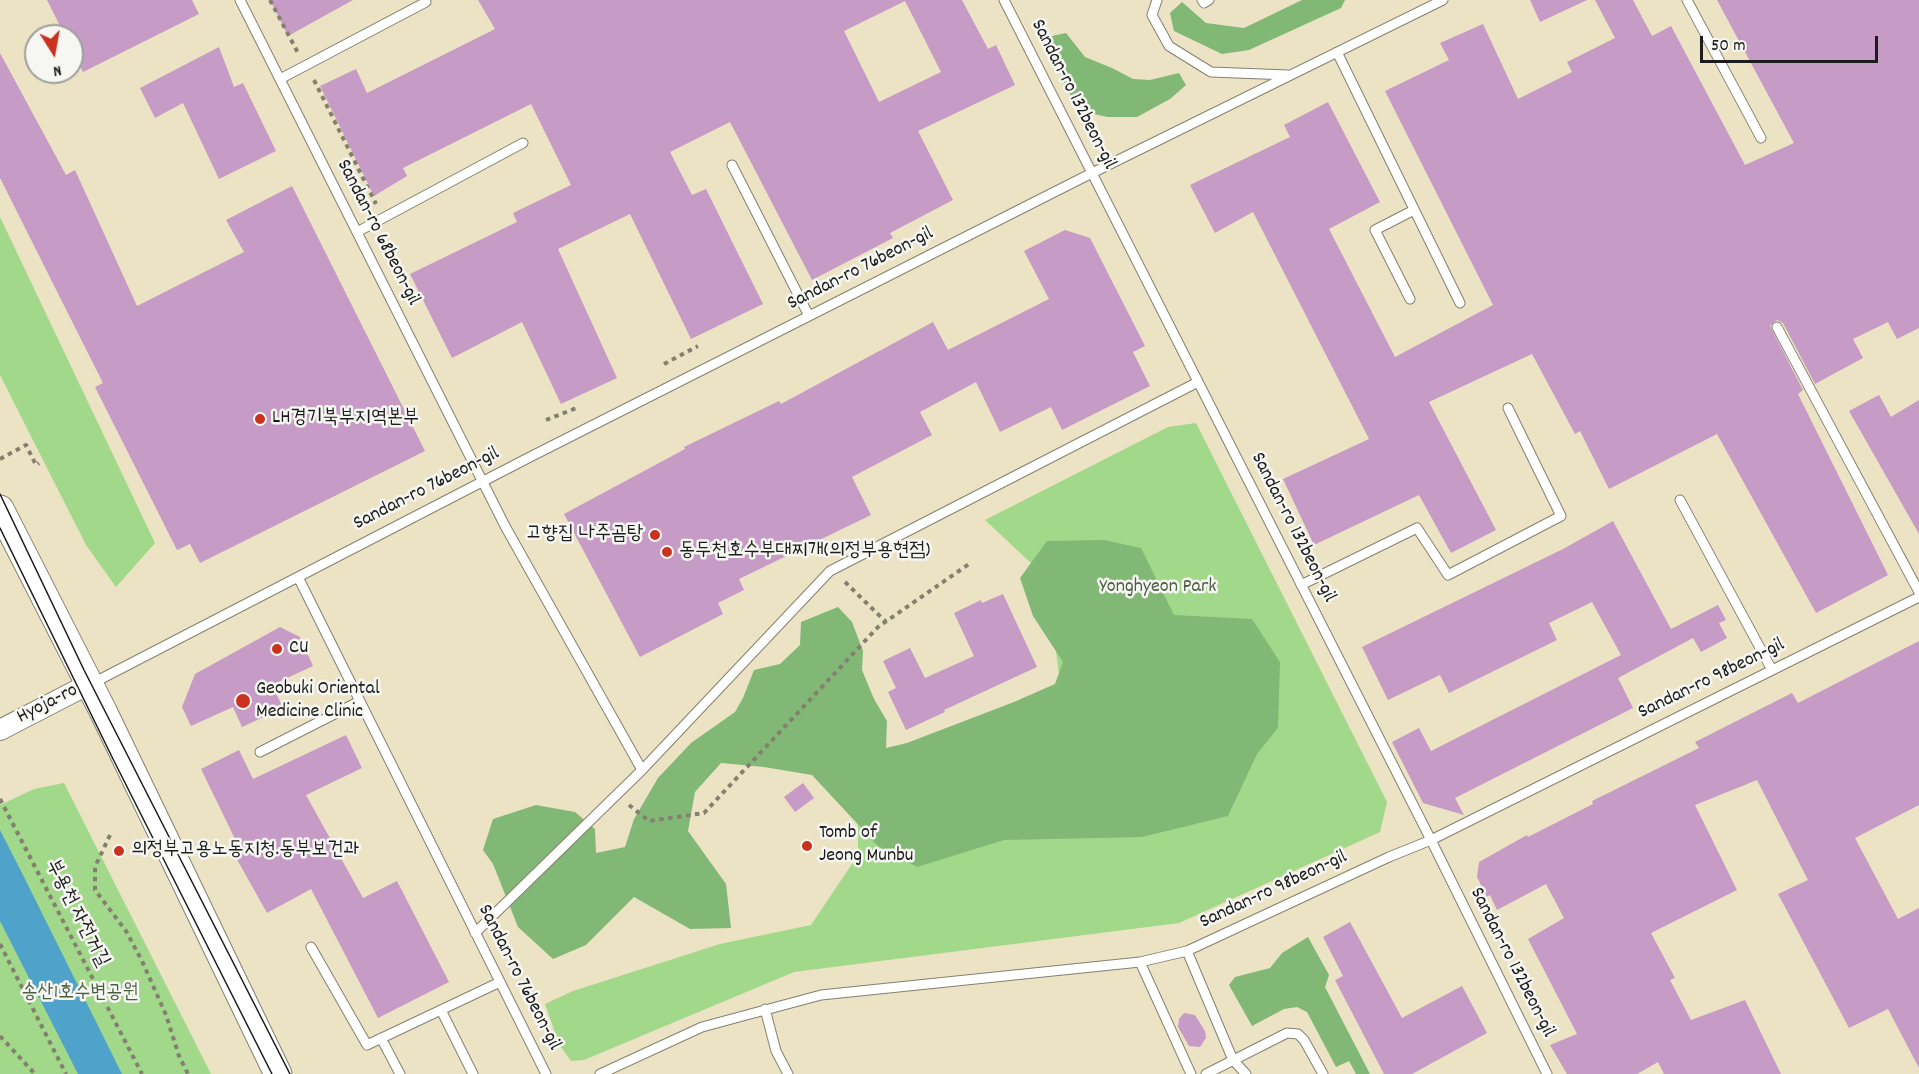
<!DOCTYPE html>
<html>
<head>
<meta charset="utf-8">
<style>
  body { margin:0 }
  #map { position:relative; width:1919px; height:1074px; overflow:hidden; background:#ebe3c4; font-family:Dekko,sans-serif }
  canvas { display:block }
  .north { position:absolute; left:24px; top:24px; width:60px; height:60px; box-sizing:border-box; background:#f6f6f2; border:2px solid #9f9f9c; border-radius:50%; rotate:169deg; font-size:16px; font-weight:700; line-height:24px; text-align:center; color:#1c1c1c }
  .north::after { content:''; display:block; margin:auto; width:21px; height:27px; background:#c8321e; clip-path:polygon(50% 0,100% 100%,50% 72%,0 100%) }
  .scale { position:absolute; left:1700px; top:36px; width:178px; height:27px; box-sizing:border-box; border:3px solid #1c1c1c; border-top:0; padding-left:8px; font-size:18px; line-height:21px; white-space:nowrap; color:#1c1c1c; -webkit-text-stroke:4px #f6f6f2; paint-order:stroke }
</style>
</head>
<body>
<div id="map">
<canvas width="1919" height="1074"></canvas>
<div class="north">N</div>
<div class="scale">50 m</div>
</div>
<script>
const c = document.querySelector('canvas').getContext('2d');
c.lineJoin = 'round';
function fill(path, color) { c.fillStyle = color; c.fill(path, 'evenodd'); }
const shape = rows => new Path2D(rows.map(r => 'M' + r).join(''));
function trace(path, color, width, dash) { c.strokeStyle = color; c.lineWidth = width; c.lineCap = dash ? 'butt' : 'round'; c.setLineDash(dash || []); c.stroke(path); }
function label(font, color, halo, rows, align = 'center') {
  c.font = font + ' Dekko,"Poor Story",sans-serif'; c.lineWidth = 5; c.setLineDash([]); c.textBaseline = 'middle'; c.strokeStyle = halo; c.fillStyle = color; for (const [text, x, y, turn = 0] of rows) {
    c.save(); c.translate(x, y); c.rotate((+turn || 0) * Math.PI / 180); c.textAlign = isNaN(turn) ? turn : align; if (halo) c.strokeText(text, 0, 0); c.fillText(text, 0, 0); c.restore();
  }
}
fill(shape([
  [0,217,155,543,116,587,86,545,0,375],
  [1196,423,1387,802,1380,832,1179,923,794,972,584,1060,571,1061,559,1044,545,1004,573,991,720,944,811,925,858,855,858,806,1059,725,1059,675,1047,578,985,520,1168,427],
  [64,783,211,1074,0,1074,0,805,34,789]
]), '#a2d889');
fill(shape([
  [1302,0,1345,0,1341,8,1249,50,1222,54,1174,31,1170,13,1182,2,1206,23,1244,28],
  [1066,33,1085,57,1112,68,1133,79,1150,80,1179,73,1186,85,1170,99,1137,117,1107,117,1082,111,1066,89,1058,67,1052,36],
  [1104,540,1141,548,1174,615,1252,619,1280,662,1278,728,1257,754,1228,816,1142,837,1004,840,917,867,878,846,812,775,764,767,721,763,695,792,688,831,726,884,731,928,690,929,634,897,586,945,553,959,518,927,493,864,483,850,493,819,536,805,575,812,595,829,596,853,625,847,634,819,658,778,691,743,735,712,743,698,754,670,780,664,800,645,801,622,838,607,852,622,863,651,862,670,874,699,887,721,886,748,907,743,1014,702,1055,684,1063,662,1033,616,1020,578,1047,541],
  [1308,937,1329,975,1325,987,1370,1074,1356,1074,1349,1061,1336,1067,1307,1012,1297,1007,1284,1009,1252,1026,1229,985,1235,977,1270,968,1282,953]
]), '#81b875');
fill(shape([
  [0,830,24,877,122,1074,78,1074,0,921]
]), '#4fa3cb');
fill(shape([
  [47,0,192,0,199,14,83,72,72,51,72,36,65,36],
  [270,0,353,0,288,36],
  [478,0,962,0,988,49,996,45,1015,85,918,131,953,200,890,233,893,238,812,280,730,122,670,152,692,195,706,189,763,304,691,339,630,214,558,249,617,378,561,404,522,322,452,358,410,274,517,222,513,213,571,185,531,104,403,168,407,176,374,196,320,86,356,69,367,93,495,29],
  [905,1,941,72,879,102,844,31],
  [1530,0,1587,0,1540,22],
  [1595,0,1633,0,1652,36,1671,26,1745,165,1794,143,1717,0,1919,0,1919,328,1897,339,1888,322,1853,339,1863,358,1815,384,1783,323,1777,320,1770,326,1803,390,1798,394,1888,575,1816,613,1717,434,1609,489,1580,431,1575,434,1532,354,1429,402,1496,530,1451,553,1419,495,1314,545,1283,479,1369,439,1253,212,1215,233,1190,185,1290,137,1284,125,1328,102,1380,202,1329,229,1395,357,1493,305,1385,91,1449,60,1440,43,1483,24,1518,99,1572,72,1567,62,1615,38],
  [219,47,234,87,243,83,276,151,219,179,183,103,155,118,140,88],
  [0,53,66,175,75,170,137,306,244,252,226,220,292,186,425,451,200,563,190,544,177,550,95,387,103,383,0,178],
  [1065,230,1090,238,1145,346,1133,352,1150,386,1062,430,1051,407,1000,432,976,382,920,412,932,435,852,477,871,515,739,579,744,590,718,603,723,614,640,657,564,514,685,449,684,447,779,401,781,404,933,322,948,350,1049,299,1024,251],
  [1879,395,1891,417,1919,400,1919,534,1849,411],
  [1613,521,1671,629,1718,605,1726,620,1719,623,1727,638,1701,652,1693,638,1618,678,1633,708,1455,798,1464,815,1423,803,1392,742,1419,728,1431,751,1621,655,1592,602,1549,623,1557,640,1449,693,1440,675,1388,700,1362,647,1563,549],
  [1003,594,1037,667,944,710,945,712,906,730,888,692,896,688,883,661,910,648,925,678,974,656,954,613,981,600,982,603],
  [280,627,300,637,313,666,272,685,283,708,242,727,233,707,191,726,182,707,195,674],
  [1919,641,1919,805,1855,838,1898,919,1919,908,1919,1068,1888,1009,1849,1028,1778,894,1808,880,1757,780,1695,805,1737,890,1651,933,1675,978,1670,980,1691,1020,1745,1000,1781,1074,1664,1074,1658,1062,1637,1074,1567,1074,1550,1045,1577,1034,1528,939,1564,918,1546,884,1497,910,1490,895,1487,897,1477,877,1479,862,1527,835,1528,837,1593,804,1592,801,1699,748,1695,742,1792,693,1798,703],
  [346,735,362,768,306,795,363,898,397,881,449,982,378,1018,311,889,267,913,230,847,237,843,201,769,239,750,253,779],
  [803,783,814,798,795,812,784,797],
  [1350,922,1402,1018,1462,986,1487,1033,1412,1074,1384,1074,1335,980,1343,976,1323,937],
  [1184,1013,1195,1015,1205,1031,1206,1038,1200,1047,1189,1046,1178,1027,1179,1019]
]), '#c69bc5');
const service = shape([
  [240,0,505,526,642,770],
  [1004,0,1431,840,1547,1074],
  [1157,0,1152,15,1169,46,1211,72,1288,75],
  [1202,0,1204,3,1209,0],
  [1687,0,1761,138],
  [1337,52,1460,303],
  [280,79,426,2],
  [732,165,809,316],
  [357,232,523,143],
  [1410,299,1375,230,1414,210],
  [1777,327,1919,592],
  [1680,500,1772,670],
  [298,577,546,1074],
  [1301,585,1417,528,1448,575,1561,516,1508,408],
  [93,683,530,457,1092,173,1443,0],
  [260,752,360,701],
  [475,933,642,770,830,571,1198,382],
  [311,947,367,1045,500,982],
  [1187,951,1233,1060,1246,1074],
  [1140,962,1191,1074],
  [765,1009,776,1051,788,1074],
  [441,1010,473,1074],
  [381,1038,400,1074],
  [600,1074,702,1027,821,995,1140,962,1187,951,1389,857,1431,840,1919,597],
  [1206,1074,1287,1033,1298,1034,1304,1040,1323,1074]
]);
const minor = shape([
  [0,730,89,684]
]);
const secondary = shape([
  [0,509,103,711,278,1074]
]);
trace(service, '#848070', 11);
trace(minor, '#848070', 22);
trace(secondary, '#848070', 29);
trace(shape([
  [270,0,298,53],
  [314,80,376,204],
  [664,364,698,346],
  [546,420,579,407],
  [0,459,26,445,36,465,39,463],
  [845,582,886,622],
  [0,799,142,1074],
  [629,805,649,821,704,813,878,627,969,564],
  [110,835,95,867,95,890,126,931,142,961,166,1015,179,1056,188,1074],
  [0,944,66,1074],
  [0,1036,35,1074]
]), '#848070', 4, [4.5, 4.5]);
trace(service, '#fff', 9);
trace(minor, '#fff', 20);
trace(secondary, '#fff', 27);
trace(shape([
  [0,494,84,670,290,1074],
  [0,528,113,759,272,1074]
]), '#1c1c1c', 1.5);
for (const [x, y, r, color] of [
  [260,419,6,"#c8321e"],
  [655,535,6,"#c8321e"],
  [667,552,6,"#c8321e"],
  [277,649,6,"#c8321e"],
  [243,701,8,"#c8321e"],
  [807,846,6,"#c8321e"],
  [119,851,6,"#c8321e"]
]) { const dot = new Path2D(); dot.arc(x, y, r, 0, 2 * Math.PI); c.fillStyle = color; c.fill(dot); trace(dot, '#f6f6f2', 2); }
label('20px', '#1c1c1c', '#f6f6f2', [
  ["Sandan-ro 132beon-gil",1072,95,63],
  ["Sandan-ro 68beon-gil",377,233,63],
  ["Sandan-ro 76beon-gil",861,270,-27],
  ["Sandan-ro 76beon-gil",427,490,-27],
  ["Sandan-ro 132beon-gil",1292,528,63],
  ["Sandan-ro 98beon-gil",1712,680,-26],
  ["Hyoja-ro",48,705,-27],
  ["Sandan-ro 98beon-gil",1274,891,-25],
  ["부용천 자전거길",76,914,63],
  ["Sandan-ro 132beon-gil",1511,963,63],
  ["Sandan-ro 76beon-gil",518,978,63]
]);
label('20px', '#1c1c1c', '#f6f6f2', [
  ["LH경기북부지역본부",272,419],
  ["고향집 나주곰탕",643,535,"right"],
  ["동두천호수부대찌개(의정부용현점)",679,552],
  ["CU",289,649],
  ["Geobuki Oriental",256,690],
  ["Medicine Clinic",256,713],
  ["Tomb of",819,834],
  ["Jeong Munbu",819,857],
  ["의정부고용노동지청.동부보건과",131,851]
], 'left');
label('20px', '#4b5e42', '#f6f6f2', [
  ["Yonghyeon Park",1158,588],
  ["송산1호수변공원",80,994]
]);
</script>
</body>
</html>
